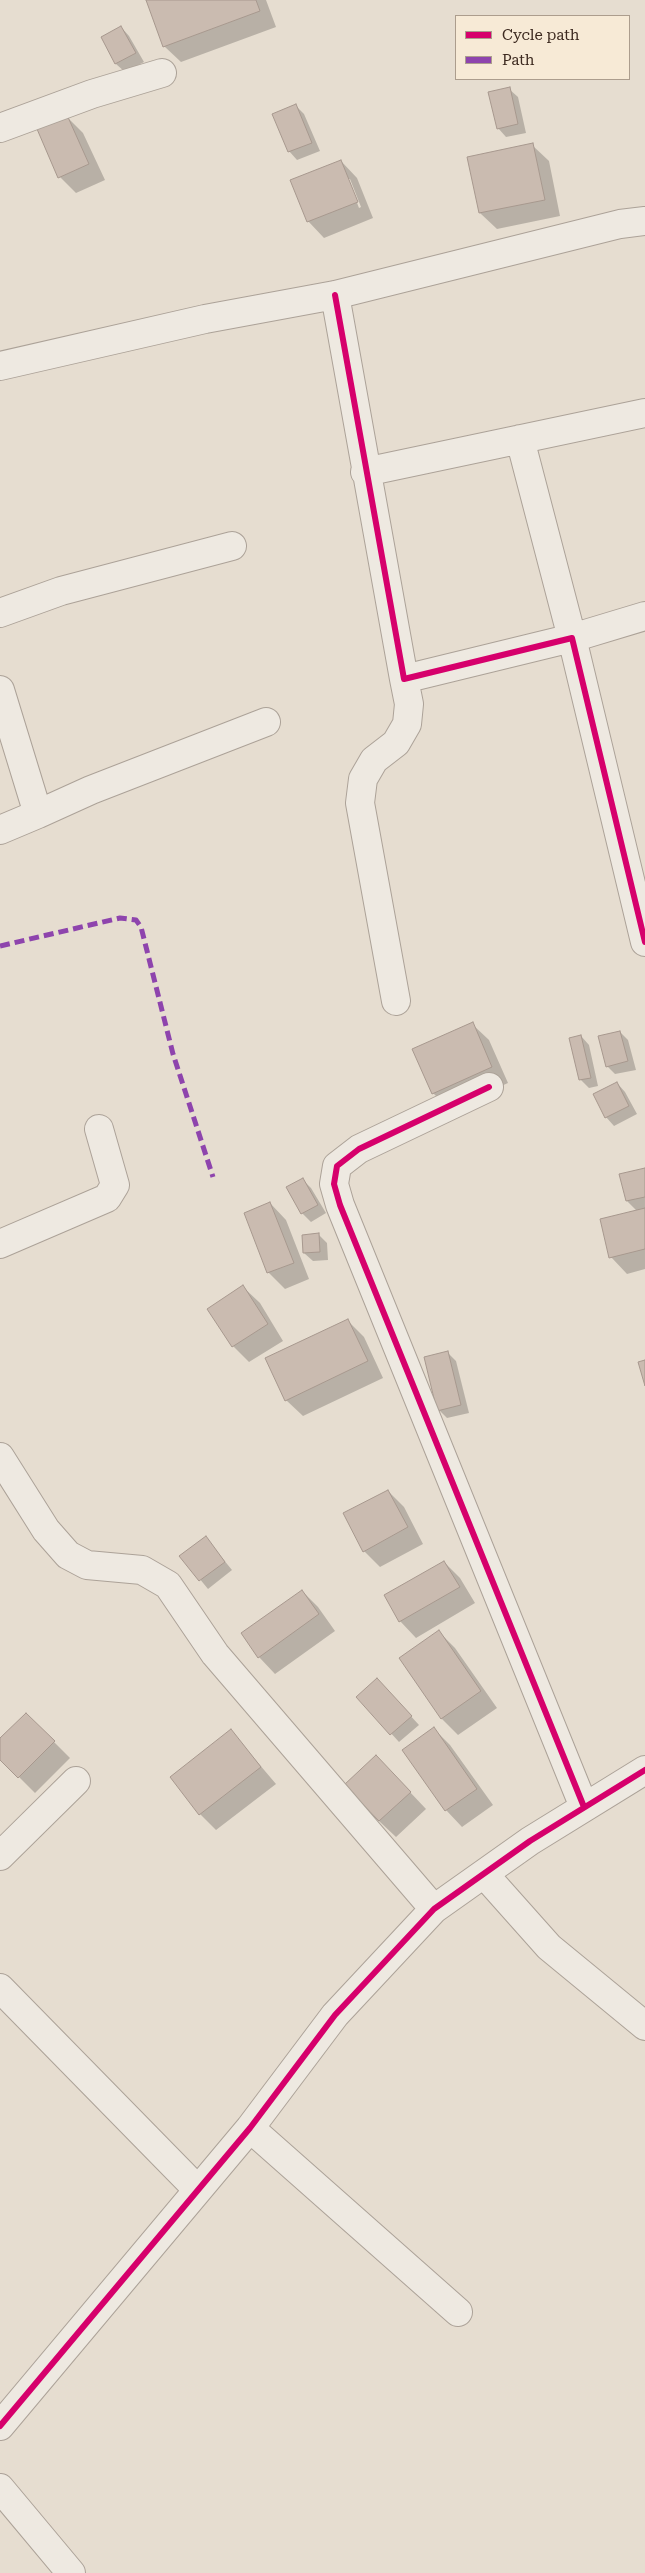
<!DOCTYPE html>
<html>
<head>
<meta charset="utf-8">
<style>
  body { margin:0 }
  #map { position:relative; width:645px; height:2573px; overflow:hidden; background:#e6ddd0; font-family:"Roboto Serif",serif }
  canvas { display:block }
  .legend { position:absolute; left:455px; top:15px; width:175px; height:65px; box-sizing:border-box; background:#f7ead6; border:1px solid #ac9d8d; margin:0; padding:6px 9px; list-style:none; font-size:15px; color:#3c291f }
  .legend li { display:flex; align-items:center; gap:10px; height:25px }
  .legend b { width:25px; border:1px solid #ac9d8d }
</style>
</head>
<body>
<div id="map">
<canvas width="645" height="2573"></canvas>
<ul class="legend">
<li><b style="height:6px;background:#d6006c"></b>Cycle path</li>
<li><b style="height:6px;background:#8e44ad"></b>Path</li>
</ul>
</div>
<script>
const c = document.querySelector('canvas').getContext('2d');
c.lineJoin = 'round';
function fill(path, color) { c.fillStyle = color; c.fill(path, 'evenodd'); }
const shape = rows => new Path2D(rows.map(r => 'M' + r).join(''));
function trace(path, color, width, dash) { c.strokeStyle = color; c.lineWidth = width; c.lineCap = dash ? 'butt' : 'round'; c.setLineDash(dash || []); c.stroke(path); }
fill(shape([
  [148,0,266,0,276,27,181,62,164,46],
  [121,27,129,36,144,62,125,72,116,64,102,37],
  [509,89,518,97,526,133,506,137,498,128],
  [296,106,304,114,320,151,297,160,289,151],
  [67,117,83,133,105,180,76,193,60,177],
  [532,145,549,161,560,216,497,229,480,213,469,158],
  [341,161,357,178,373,218,324,238,308,221],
  [348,179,350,179,361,207,359,208],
  [472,1024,489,1040,508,1083,449,1109,433,1093],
  [620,1032,628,1040,636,1070,615,1074,607,1066],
  [581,1036,589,1045,598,1086,589,1088,580,1079],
  [617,1083,625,1092,637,1114,614,1126,606,1117],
  [645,1169,645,1269,627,1274,611,1257,637,1211,627,1201],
  [302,1179,311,1188,326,1213,311,1222,302,1213],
  [270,1203,286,1220,309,1279,285,1289,269,1273,245,1213],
  [318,1234,327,1243,328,1260,313,1261,304,1253],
  [243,1287,260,1303,283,1341,249,1362,233,1346],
  [348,1321,364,1337,383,1378,303,1416,286,1400],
  [447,1352,456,1361,469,1413,447,1418,439,1410],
  [388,1491,404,1507,423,1544,380,1567,364,1551],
  [205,1537,232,1570,208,1589,181,1556],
  [444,1562,460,1578,475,1603,416,1638,400,1621],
  [302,1591,318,1607,335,1631,275,1674,259,1657,242,1634],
  [439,1632,455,1648,497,1708,458,1735,442,1719,401,1659],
  [385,1688,419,1725,399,1742,358,1697],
  [26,1714,70,1758,35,1793,0,1758,0,1740],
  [434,1729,450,1745,493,1805,462,1827,446,1810,404,1750],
  [231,1731,276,1784,216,1830,200,1814],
  [392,1773,426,1809,396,1837,379,1821]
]), '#0003');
const building = shape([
  [146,0,256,0,260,11,163,47,146,0],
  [121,26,136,53,115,64,101,37,121,26],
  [510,87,518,124,497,129,488,92,510,87],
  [296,104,312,143,288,152,272,114,296,104],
  [67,115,89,164,58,178,37,129,67,115],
  [533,143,545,200,479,213,467,157,533,143],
  [341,160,358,202,307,222,290,180,341,160],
  [473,1022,492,1067,432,1094,412,1049,473,1022],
  [620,1031,628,1061,606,1067,598,1036,620,1031],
  [581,1035,591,1078,579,1080,569,1038,581,1035],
  [617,1082,629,1106,605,1118,593,1094,617,1082],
  [645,1168,645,1197,626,1201,619,1174,645,1168],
  [303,1178,318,1205,301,1214,286,1187,303,1178],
  [270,1202,294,1263,267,1273,244,1213,270,1202],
  [645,1208,645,1249,609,1258,600,1219,645,1208],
  [319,1233,320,1252,303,1253,302,1235,319,1233],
  [243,1285,268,1324,232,1347,207,1309,243,1285],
  [348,1319,368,1361,285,1401,265,1358,348,1319],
  [448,1351,461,1405,437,1411,424,1357,448,1351],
  [645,1360,645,1386,638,1362,645,1360],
  [388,1490,408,1527,363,1552,343,1513,388,1490],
  [206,1536,225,1562,199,1581,179,1556,206,1536],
  [444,1561,460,1587,399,1622,384,1595,444,1561],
  [302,1590,319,1614,258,1658,241,1633,302,1590],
  [439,1630,481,1691,441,1719,399,1658,439,1630],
  [377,1678,412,1716,390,1735,356,1697,377,1678],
  [26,1713,55,1741,18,1778,0,1760,0,1738,26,1713],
  [434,1727,477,1789,445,1811,402,1750,434,1727],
  [231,1729,261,1767,199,1815,170,1777,231,1729],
  [376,1755,411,1792,379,1821,344,1785,376,1755]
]);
fill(building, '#cabbb0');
trace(building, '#a7988e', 1);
const minor = shape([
  [0,128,92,94,162,73],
  [335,295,404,679,572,638,645,942],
  [0,366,205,319,335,295,620,224,645,221],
  [520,439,572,638,645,616],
  [365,472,645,413],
  [0,613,61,591,232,546],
  [0,690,38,814,0,830],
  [38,814,91,790,266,722],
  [396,1001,360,803,363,779,374,760,396,743,407,724,409,704,404,679],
  [489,1087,359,1149,337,1166,334,1184,340,1205,584,1807],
  [0,1244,107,1198,115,1185,99,1129],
  [0,1457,46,1530,68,1555,87,1565,142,1570,168,1585,215,1654,434,1909],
  [0,1856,76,1781],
  [484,1874,549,1947,645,2026],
  [0,1988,197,2189],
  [250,2128,458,2312],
  [0,2426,250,2128,335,2015,434,1909,530,1841,645,1770],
  [0,2488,71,2573]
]);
trace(minor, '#aca298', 30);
trace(minor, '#eee9e1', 28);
trace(shape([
  [0,946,120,918,136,920,141,927,173,1054,213,1177]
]), '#8e44ad', 5, [10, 5]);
trace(shape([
  [335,295,404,679,572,638,645,942],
  [489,1087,359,1149,337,1166,334,1184,340,1205,584,1807],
  [0,2426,250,2128,335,2015,434,1909,530,1841,645,1770]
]), '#d6006c', 6);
</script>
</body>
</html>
